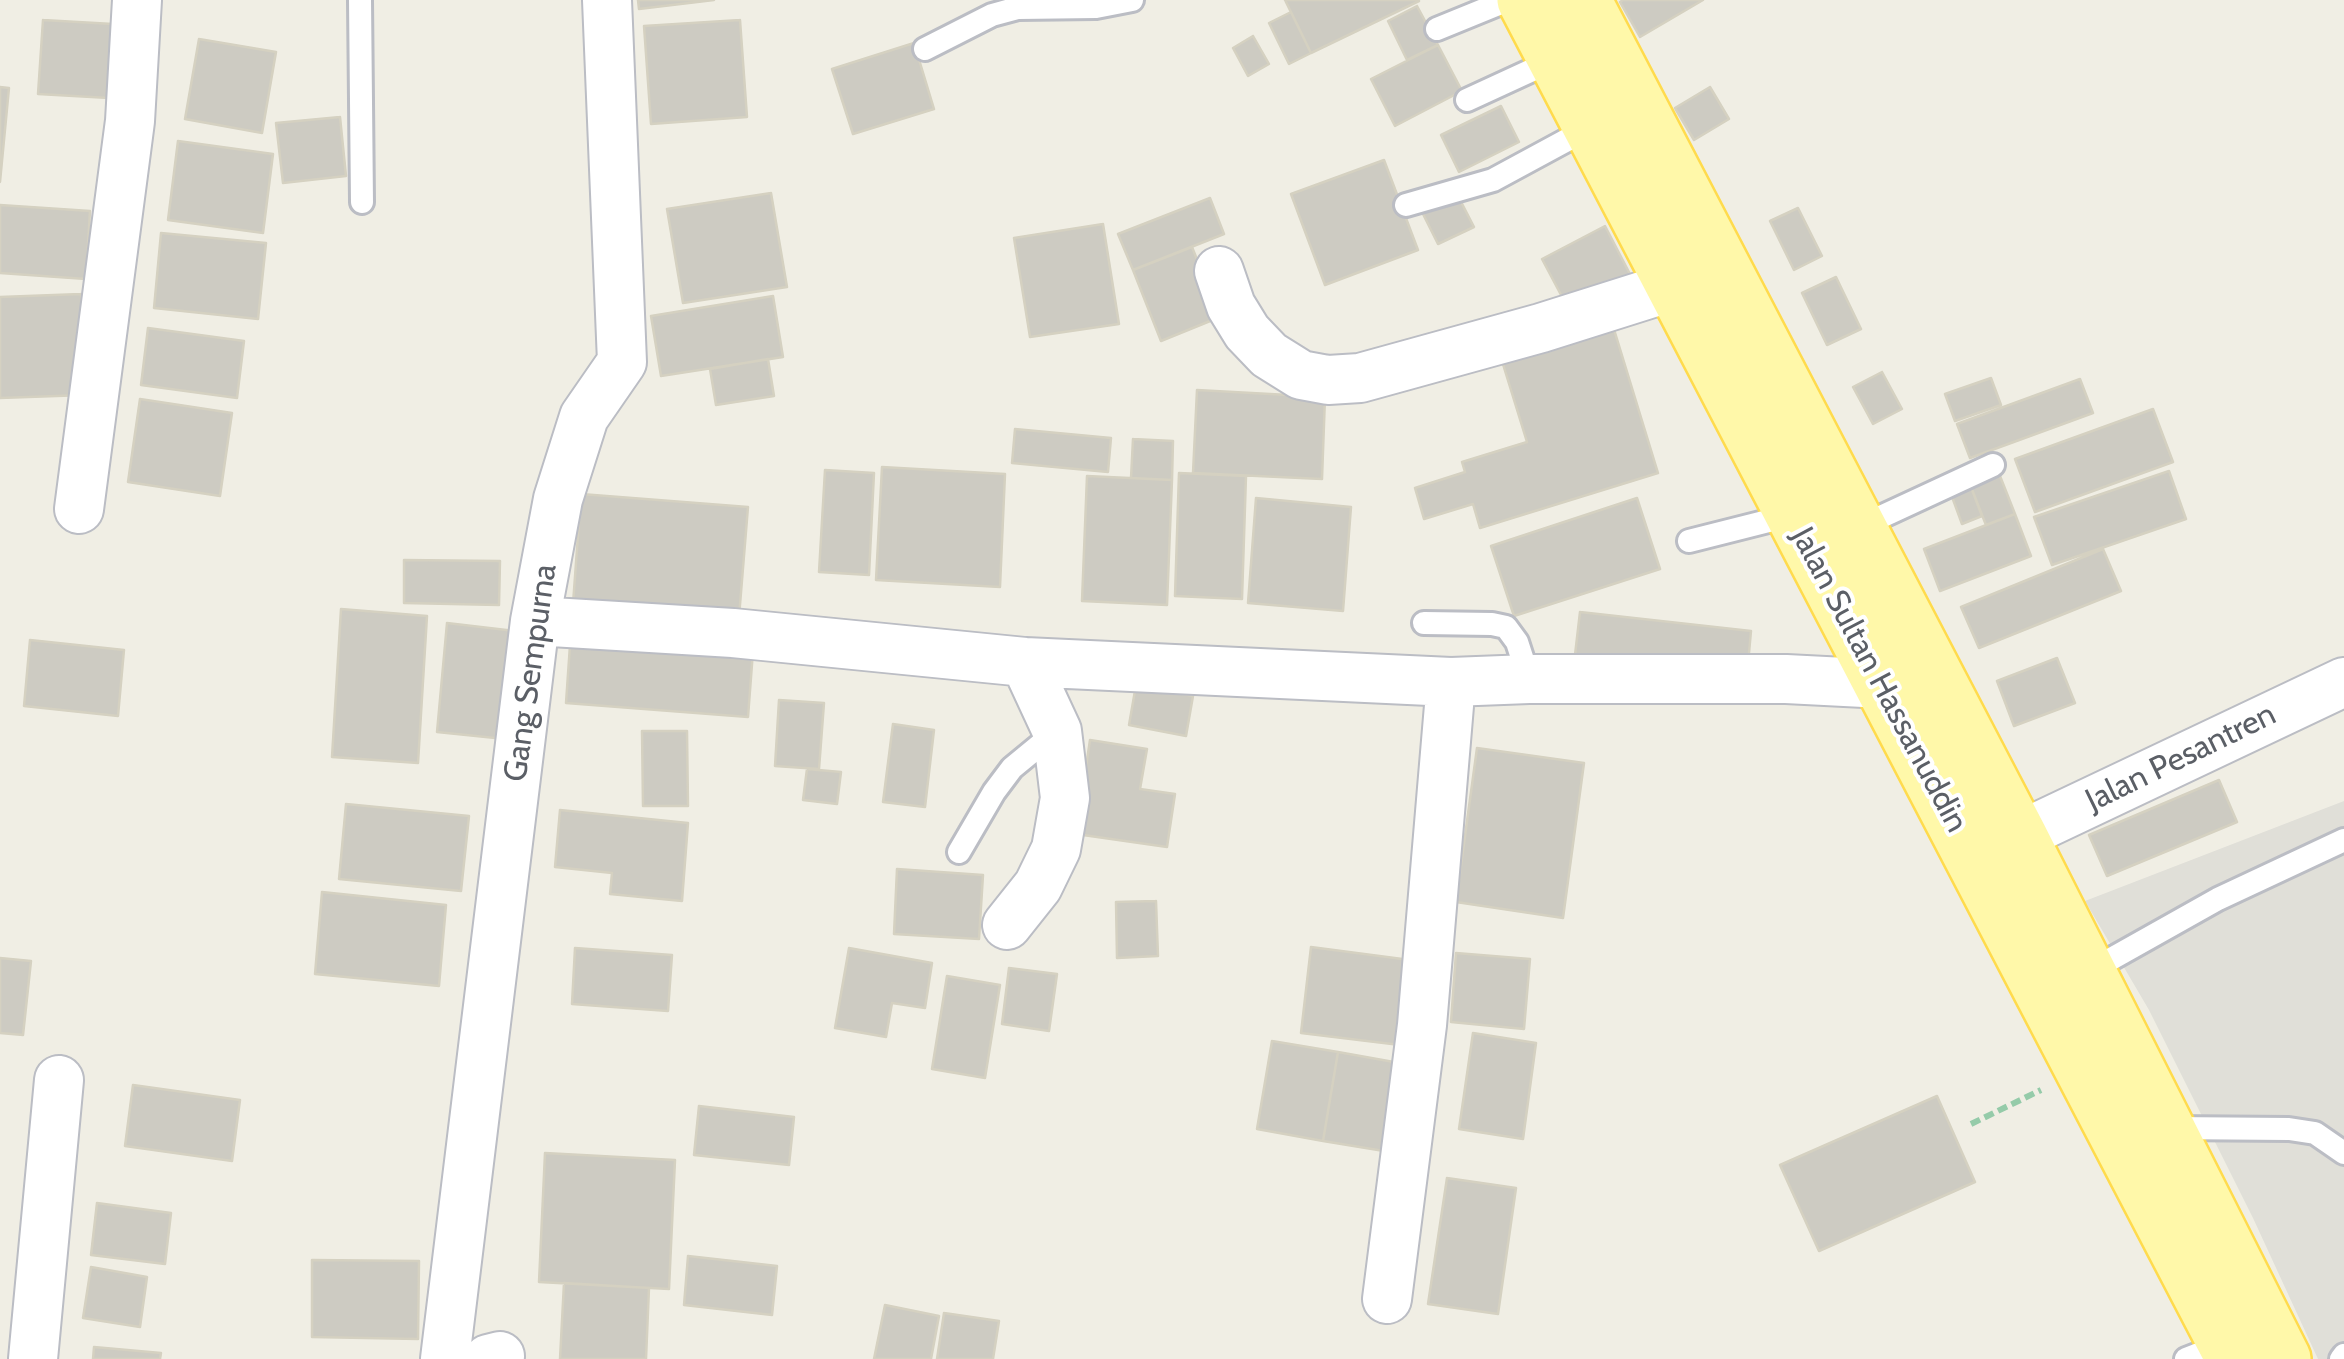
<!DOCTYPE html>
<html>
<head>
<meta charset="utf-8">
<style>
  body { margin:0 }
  canvas { display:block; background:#f0eee4 }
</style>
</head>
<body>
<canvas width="2344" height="1359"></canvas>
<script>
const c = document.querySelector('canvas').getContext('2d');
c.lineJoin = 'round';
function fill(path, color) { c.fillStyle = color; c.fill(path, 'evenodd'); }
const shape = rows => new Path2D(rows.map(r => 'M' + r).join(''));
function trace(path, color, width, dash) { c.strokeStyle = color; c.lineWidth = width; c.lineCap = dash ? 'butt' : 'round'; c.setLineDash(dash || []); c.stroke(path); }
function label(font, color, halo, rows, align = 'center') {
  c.font = font + ' Cabin,sans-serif'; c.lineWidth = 8; c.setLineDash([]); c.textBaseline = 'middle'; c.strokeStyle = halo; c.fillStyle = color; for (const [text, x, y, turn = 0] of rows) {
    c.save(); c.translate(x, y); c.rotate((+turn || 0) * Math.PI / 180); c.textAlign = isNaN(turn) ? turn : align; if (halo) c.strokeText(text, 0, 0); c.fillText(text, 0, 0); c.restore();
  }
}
fill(shape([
  [2344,801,2344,1359,2318,1359,2253,1218,2149,1010,2085,901]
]), '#e0dfd8');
const building = shape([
  [638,0,714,0,639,9,638,0],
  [1285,0,1418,0,1419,1,1311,53,1285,0],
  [1623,0,1703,0,1640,37,1620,2,1623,0],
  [1417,6,1438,45,1407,60,1388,21,1417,6],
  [1291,12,1311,53,1289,64,1269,23,1291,12],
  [43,20,113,24,109,98,38,94,43,20],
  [740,20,747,117,651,124,644,26,740,20],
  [1253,36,1269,64,1248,76,1233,48,1253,36],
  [199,39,276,52,262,133,185,119,199,39],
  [914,43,934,109,853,134,832,69,914,43],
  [1438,45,1462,91,1395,126,1371,79,1438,45],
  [0,87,9,88,0,182,0,87],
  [1710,87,1729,119,1694,140,1675,108,1710,87],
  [1501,106,1519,142,1459,172,1441,135,1501,106],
  [340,117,346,176,283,183,276,123,340,117],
  [178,141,273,154,263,233,168,220,178,141],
  [1384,160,1418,250,1325,285,1291,194,1384,160],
  [771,193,787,287,683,303,667,209,771,193],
  [1457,194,1474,227,1438,244,1422,212,1457,194],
  [1210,198,1224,234,1133,270,1118,234,1210,198],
  [0,205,90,211,86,279,0,273,0,205],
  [1798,208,1822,256,1794,270,1770,221,1798,208],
  [1103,224,1119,324,1030,337,1014,238,1103,224],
  [1605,226,1632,278,1569,310,1542,259,1605,226],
  [161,233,266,243,258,319,154,308,161,233],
  [1192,247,1220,317,1161,341,1133,270,1192,247],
  [1836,277,1861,329,1827,345,1802,293,1836,277],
  [81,294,85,395,0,398,0,297,81,294],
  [773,296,783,357,661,376,651,316,773,296],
  [1609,313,1658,473,1480,528,1473,504,1424,519,1415,488,1465,472,1462,462,1527,442,1498,348,1609,313],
  [148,328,244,341,237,398,141,385,148,328],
  [768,359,774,396,716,405,710,369,768,359],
  [1882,372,1902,409,1873,424,1853,387,1882,372],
  [1991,378,2001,405,1955,421,1945,394,1991,378],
  [2080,379,2093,413,1970,458,1957,424,2080,379],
  [1197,390,1325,397,1322,479,1193,473,1197,390],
  [140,399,232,413,220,496,128,482,140,399],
  [2153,409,2173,462,2035,512,2015,459,2153,409],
  [1015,429,1111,438,1108,472,1012,463,1015,429],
  [1133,439,1173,441,1172,480,1131,478,1133,439],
  [882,467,1005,474,1000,587,876,580,882,467],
  [825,470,874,473,869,575,819,572,825,470],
  [2169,471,2186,519,2052,565,2034,517,2169,471],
  [1179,473,1246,476,1242,599,1175,596,1179,473],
  [1087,476,1172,480,1167,605,1082,601,1087,476],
  [2000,476,2015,514,1986,525,1971,487,2000,476],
  [1971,487,1982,516,1962,524,1951,494,1971,487],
  [581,494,748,507,739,617,573,604,581,494],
  [1256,498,1351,507,1343,611,1248,603,1256,498],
  [1637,498,1660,569,1514,616,1491,546,1637,498],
  [2015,514,2031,556,1940,591,1924,549,2015,514],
  [2103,549,2121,591,1979,648,1961,607,2103,549],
  [404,560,500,561,499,605,404,603,404,560],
  [341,609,427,616,418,763,332,757,341,609],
  [1580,612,1751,631,1747,675,1575,655,1580,612],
  [447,623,515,631,505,739,437,732,447,623],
  [30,640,124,650,118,716,24,706,30,640],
  [570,645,753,651,748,717,566,703,570,645],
  [2057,658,2075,703,2014,726,1997,681,2057,658],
  [1136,685,1193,696,1186,736,1129,725,1136,685],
  [779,700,824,703,819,769,775,766,779,700],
  [893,724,934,730,925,807,883,802,893,724],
  [642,731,687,731,688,806,643,806,642,731],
  [1090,740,1147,749,1140,789,1175,794,1167,847,1076,834,1090,740],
  [1477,748,1584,763,1563,918,1456,902,1477,748],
  [807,769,841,772,837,804,803,800,807,769],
  [2219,780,2237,822,2107,876,2089,835,2219,780],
  [346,804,469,816,461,891,339,879,346,804],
  [560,810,688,823,682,901,610,894,612,873,555,867,560,810],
  [897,869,983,875,979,939,894,934,897,869],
  [322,892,446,905,439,986,315,974,322,892],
  [1156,901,1158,956,1117,958,1116,902,1156,901],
  [1311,947,1410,960,1400,1045,1301,1033,1311,947],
  [575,948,672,955,668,1011,572,1004,575,948],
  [849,948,932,963,925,1008,892,1003,886,1037,835,1028,849,948],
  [1456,953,1530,959,1524,1029,1451,1022,1456,953],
  [0,958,31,961,23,1035,0,1033,0,958],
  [1009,968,1057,974,1049,1031,1002,1024,1009,968],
  [947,976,1000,985,985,1078,932,1069,947,976],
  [1473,1033,1536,1043,1523,1139,1459,1129,1473,1033],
  [1272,1041,1338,1052,1323,1141,1257,1129,1272,1041],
  [1338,1052,1405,1064,1390,1152,1323,1141,1338,1052],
  [133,1085,240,1100,232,1161,125,1146,133,1085],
  [1937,1096,1975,1182,1819,1251,1780,1165,1937,1096],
  [699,1106,794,1117,789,1165,694,1155,699,1106],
  [545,1153,675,1160,669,1289,539,1282,545,1153],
  [1447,1178,1516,1188,1498,1314,1428,1304,1447,1178],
  [97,1203,171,1213,165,1264,91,1255,97,1203],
  [688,1256,777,1266,772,1315,684,1305,688,1256],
  [312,1260,419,1261,418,1339,312,1337,312,1260],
  [91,1267,147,1277,140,1327,83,1318,91,1267],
  [564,1283,649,1288,646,1359,560,1359,564,1283],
  [885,1305,939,1316,931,1359,874,1359,885,1305],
  [944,1313,999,1321,993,1359,937,1359,944,1313],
  [94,1347,161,1353,160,1359,93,1359,94,1347]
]);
fill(building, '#cdcbc2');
trace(building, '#d5d1c1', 2.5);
const lane = shape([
  [360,0,362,202],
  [1437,29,1508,0],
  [925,49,992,15,1018,8,1096,7,1132,0],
  [1467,100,1556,59],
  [1406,205,1493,180,1591,127],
  [1857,528,1993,465],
  [1689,541,1792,515],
  [1424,623,1492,624,1506,627,1517,642,1529,679],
  [959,852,994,792,1012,768,1057,731],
  [2088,972,2218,899,2344,840],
  [2169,1128,2289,1129,2315,1133,2344,1153],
  [2186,1359,2227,1343],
  [2341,1359,2344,1355]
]);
const street = shape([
  [1219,271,1231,306,1247,332,1269,355,1301,375,1328,380,1360,378,1541,328,1674,286],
  [79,509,130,121,137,0],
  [535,621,733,633,1025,662,1451,682,1529,679,1786,679,1884,684],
  [2019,836,2344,682],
  [1007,925,1038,886,1056,849,1065,798,1057,731,1025,662],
  [1387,1299,1422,1025,1451,682],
  [33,1359,59,1080],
  [445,1359,535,621,558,499,584,417,622,362,607,0],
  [488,1359,500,1356]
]);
const primary = shape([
  [1525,0,2234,1359],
  [1583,0,2019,836,2283,1359]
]);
trace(lane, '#bbbdc4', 28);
trace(street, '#bbbdc4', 52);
trace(primary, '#ffdb4d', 60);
trace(shape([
  [1971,1124,2041,1090]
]), '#95cba9', 6, [10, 5]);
trace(lane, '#fff', 22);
trace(street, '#fff', 48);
trace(primary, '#fff8a9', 55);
label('32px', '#5b5f66', '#fff', [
  ["Gang Sempurna",531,673,-82],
  ["Jalan Sultan Hassanuddin",1879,680,62],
  ["Jalan Pesantren",2181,758,-26]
]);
</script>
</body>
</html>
